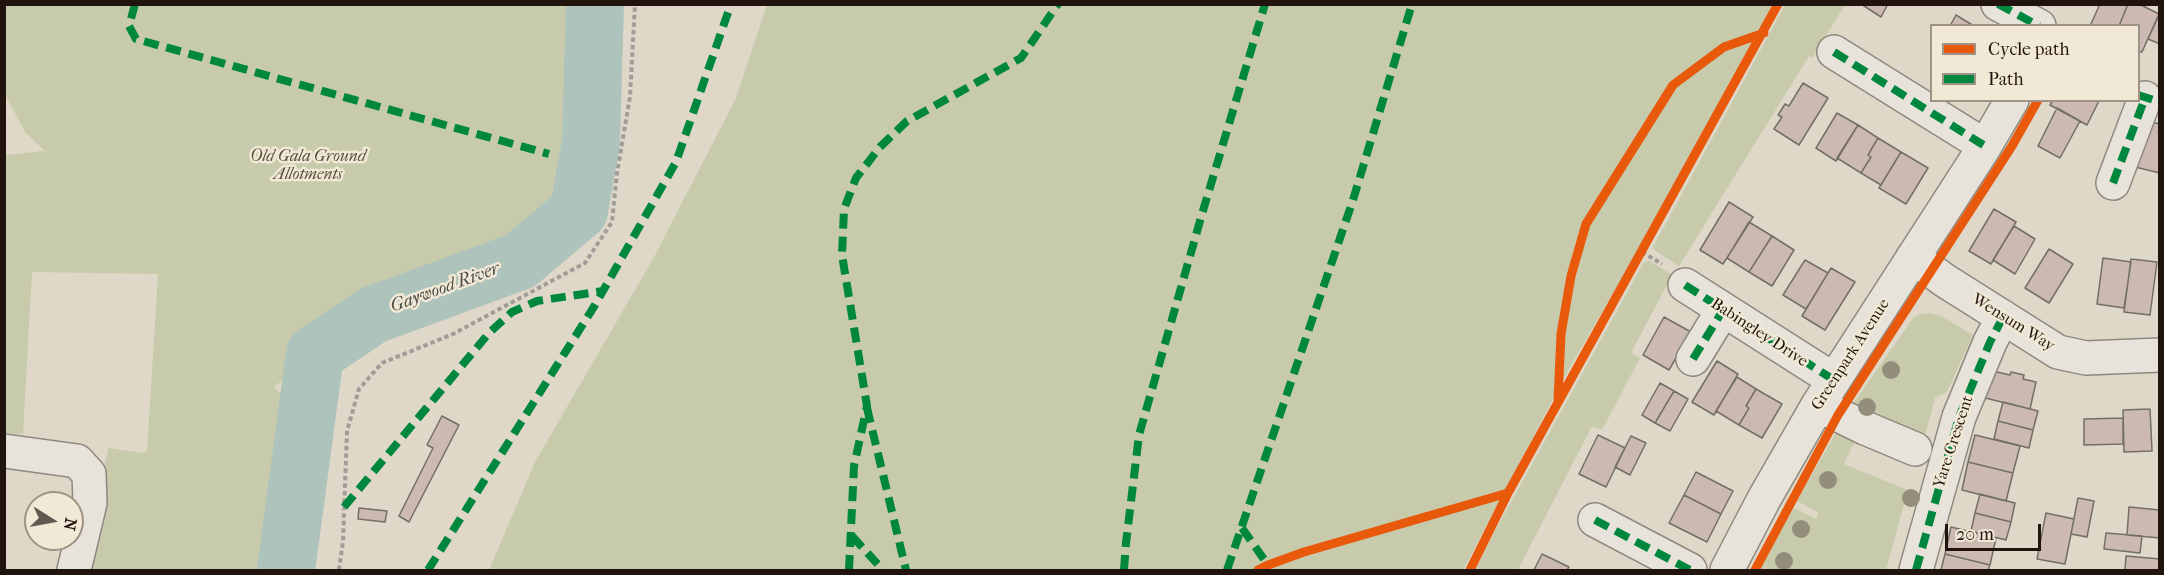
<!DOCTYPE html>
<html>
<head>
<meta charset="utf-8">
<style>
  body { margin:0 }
  #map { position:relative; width:2164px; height:575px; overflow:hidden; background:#dfd8c9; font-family:"IM FELL French Canon",serif }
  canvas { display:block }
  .frame { position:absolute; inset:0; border:6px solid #21140f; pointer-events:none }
  .legend { position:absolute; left:1930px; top:24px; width:210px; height:78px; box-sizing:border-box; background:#f1e8d5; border:2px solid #9e9386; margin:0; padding:8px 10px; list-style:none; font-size:18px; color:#21140f }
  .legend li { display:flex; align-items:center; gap:12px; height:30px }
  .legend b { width:30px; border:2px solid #9e9386 }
  .north { position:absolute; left:24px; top:491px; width:60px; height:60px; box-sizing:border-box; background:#f1e8d5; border:2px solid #9e9386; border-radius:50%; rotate:101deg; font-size:16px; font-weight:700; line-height:24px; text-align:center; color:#21140f }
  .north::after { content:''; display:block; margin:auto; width:21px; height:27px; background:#645950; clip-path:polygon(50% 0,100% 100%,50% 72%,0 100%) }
  .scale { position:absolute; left:1945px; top:524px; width:96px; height:27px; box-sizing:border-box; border:3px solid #21140f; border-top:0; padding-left:8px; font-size:18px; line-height:21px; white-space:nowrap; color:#21140f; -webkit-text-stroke:4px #f1e8d5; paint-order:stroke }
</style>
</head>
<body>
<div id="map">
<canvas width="2164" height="575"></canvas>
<div class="frame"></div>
<ul class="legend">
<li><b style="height:8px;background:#e8590c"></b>Cycle path</li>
<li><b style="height:8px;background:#00873e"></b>Path</li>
</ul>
<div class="north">N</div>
<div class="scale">20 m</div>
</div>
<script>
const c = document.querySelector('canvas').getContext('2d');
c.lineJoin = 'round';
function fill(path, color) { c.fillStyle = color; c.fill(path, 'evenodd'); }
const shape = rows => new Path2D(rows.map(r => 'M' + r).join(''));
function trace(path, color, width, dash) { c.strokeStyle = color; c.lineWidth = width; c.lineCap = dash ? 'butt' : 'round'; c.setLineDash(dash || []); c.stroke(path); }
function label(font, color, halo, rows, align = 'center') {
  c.font = font + ' "IM FELL French Canon",serif'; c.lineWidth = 5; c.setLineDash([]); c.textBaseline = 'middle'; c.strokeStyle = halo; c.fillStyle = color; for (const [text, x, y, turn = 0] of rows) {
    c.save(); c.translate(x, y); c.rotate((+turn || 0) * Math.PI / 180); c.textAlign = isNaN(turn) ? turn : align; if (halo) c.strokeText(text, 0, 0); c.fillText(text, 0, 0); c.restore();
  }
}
fill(shape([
  [4,5,595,5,591,142,579,211,520,261,373,315,315,354,274,387,288,400,294,503,288,570,87,570,108,448,144,453,147,450,158,274,32,272,23,434,5,433,5,155,45,151,25,132,5,94],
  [767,5,767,4,1772,5,1659,214,1565,376,1463,570,489,570,535,462,653,259,736,98],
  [1785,5,1845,5,1812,58,1809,56,1679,266,1654,250,1653,247],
  [1650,261,1672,275,1631,353,1640,358,1602,430,1592,426,1518,570,1476,570,1495,531,1644,262],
  [1929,313,1939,315,1973,335,1947,392,1935,398,1923,443,1848,411,1913,318,1920,314],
  [1838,429,1857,436,1844,464,1908,490,1886,570,1769,570,1766,568,1764,570,1758,570,1794,508,1816,519,1819,513,1797,501]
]), '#c8cbab');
trace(shape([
  [286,570,315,354,373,315,520,261,579,211,591,142,595,4]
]), '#adc3bc', 58);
const building = shape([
  [1861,4,1888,4,1881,17,1861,4],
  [2100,4,2128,4,2119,26,2090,26,2100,4],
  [2128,4,2139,4,2159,14,2142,52,2138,51,2138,26,2119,26,2128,4],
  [2160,13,2160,44,2148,39,2160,13],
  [1956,15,1974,26,1950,26,1956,15],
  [1803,83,1828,98,1799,145,1774,129,1782,117,1778,115,1785,104,1789,106,1803,83],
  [2053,100,2098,100,2099,101,2087,125,2050,105,2053,100],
  [2057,108,2080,121,2060,158,2038,146,2057,108],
  [1837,113,1858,125,1836,161,1816,148,1837,113],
  [2147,121,2160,124,2160,173,2135,167,2147,121],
  [1858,125,1878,138,1868,155,1871,157,1861,173,1837,158,1858,125],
  [1878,138,1901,152,1881,185,1861,173,1871,157,1868,155,1878,138],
  [1901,152,1928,168,1906,204,1879,188,1901,152],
  [1729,202,1753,217,1723,264,1700,250,1729,202],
  [1994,209,2016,222,1991,264,1969,251,1994,209],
  [1749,222,1772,236,1749,272,1727,258,1749,222],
  [2014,226,2035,239,2015,274,1993,260,2014,226],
  [1772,236,1794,250,1772,286,1749,272,1772,236],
  [2049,249,2073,264,2049,303,2025,288,2049,249],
  [2103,258,2131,262,2124,308,2097,304,2103,258],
  [2131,259,2157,262,2150,315,2124,312,2131,259],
  [1805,260,1828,273,1806,309,1783,295,1805,260],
  [1831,268,1855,282,1825,330,1802,316,1831,268],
  [1664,317,1691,332,1669,370,1643,355,1664,317],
  [1717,361,1738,374,1714,415,1692,402,1717,361],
  [1984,369,2010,375,2011,372,2024,375,2023,379,2036,382,2030,409,1977,396,1984,369],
  [1737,377,1756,389,1746,406,1749,408,1739,425,1716,411,1737,377],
  [1660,383,1674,391,1655,423,1642,415,1660,383],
  [1756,389,1782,404,1762,438,1739,425,1749,408,1746,406,1756,389],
  [1674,391,1688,399,1670,431,1655,423,1674,391],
  [2003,402,2038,411,2033,430,1998,421,2003,402],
  [2150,409,2152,451,2124,452,2123,410,2150,409],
  [442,416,459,425,409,522,399,516,433,448,427,445,442,416],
  [2123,418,2123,444,2084,445,2084,419,2123,418],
  [1998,421,2033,430,2029,448,1994,439,1998,421],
  [1598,435,1625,448,1606,487,1579,474,1598,435],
  [1975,435,2020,446,2013,473,1968,462,1975,435],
  [1631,436,1646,443,1630,475,1615,467,1631,436],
  [1968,462,2013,473,2006,501,1962,490,1968,462],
  [1696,472,1733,491,1721,514,1684,495,1696,472],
  [1980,494,2015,503,2011,522,1975,513,1980,494],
  [1684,495,1721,514,1707,542,1669,523,1684,495],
  [2078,498,2094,501,2087,537,2071,534,2078,498],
  [2129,507,2160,510,2160,538,2127,535,2129,507],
  [359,508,387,511,385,522,358,519,359,508],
  [1975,513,2011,522,2006,540,1971,531,1975,513],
  [2046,513,2074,519,2065,564,2037,559,2046,513],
  [1951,527,1996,538,1990,565,1945,554,1951,527],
  [2106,533,2142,536,2140,553,2104,549,2106,533],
  [1542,554,1569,567,1567,570,1534,570,1542,554],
  [1945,554,1990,565,1988,570,1941,570,1945,554],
  [2126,556,2160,559,2160,570,2125,570,2126,556]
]);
fill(building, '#ccbab2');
trace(building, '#736e66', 1.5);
const minor = shape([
  [1998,4,2039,26],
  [1834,52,1985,146],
  [2113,183,2145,98],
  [1913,257,1944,280,2058,352,2086,358,2160,355],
  [1685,285,1834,380],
  [1693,359,1723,310],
  [1818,405,1865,428,1915,449],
  [4,451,77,461,89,474,90,503,74,570],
  [1595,520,1690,570],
  [1727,570,1764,499,1818,405,1985,146,2012,100],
  [1916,570,1959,417,1990,342,2003,317]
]);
trace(minor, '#8e887f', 36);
trace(shape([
  [1642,252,1662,264],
  [339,570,343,541,347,431,359,389,382,363,453,334,585,263,612,222,617,173,630,97,635,4]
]), '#a19c97', 4, [4.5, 3]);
trace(minor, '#e7e3db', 33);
trace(shape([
  [135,4,129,26,136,39,549,154],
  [1998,4,2039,26],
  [1834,52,1985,146],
  [2138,95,2160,102],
  [2113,183,2145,98],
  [1685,285,1834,380],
  [1693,359,1723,310],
  [867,408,906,570],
  [344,507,489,333,512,312,537,301,603,291],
  [1595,520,1690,570],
  [1242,528,1268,565],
  [852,536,883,570],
  [428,570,595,305,676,162,731,4],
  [849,570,854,466,867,406,842,255,844,209,856,178,880,147,907,121,1021,58,1058,4],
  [1124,570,1126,543,1139,435,1202,214,1265,4],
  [1227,570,1353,200,1412,4],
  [1916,570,1959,417,1990,342,2003,317]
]), '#00873e', 8, [15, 8]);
trace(shape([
  [1558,400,1561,334,1571,276,1586,224,1673,85,1724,47,1764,33],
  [1258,570,1268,565,1304,552,1508,493],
  [1470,570,1508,493,1778,4],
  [1755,570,1838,415,2012,146,2038,100]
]), '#e8590c', 9);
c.fillStyle = '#938d7c';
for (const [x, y] of [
  [1891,370],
  [1867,407],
  [1828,480],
  [1911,498],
  [1801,529],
  [1784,561]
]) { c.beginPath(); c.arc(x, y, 9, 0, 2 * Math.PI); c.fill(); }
label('italic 16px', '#55503d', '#f1e8d5', [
  ["Old Gala Ground",308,157],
  ["Allotments",308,175]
]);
label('16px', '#21140f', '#f1e8d5', [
  ["Wensum Way",2013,323,32],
  ["Babingley Drive",1759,333,33],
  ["Greenpark Avenue",1851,355,-57],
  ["Yare Crescent",1954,442,-72]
]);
label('italic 18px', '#4b4e49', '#f1e8d5', [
  ["Gaywood River",445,288,-20]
]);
</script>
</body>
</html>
